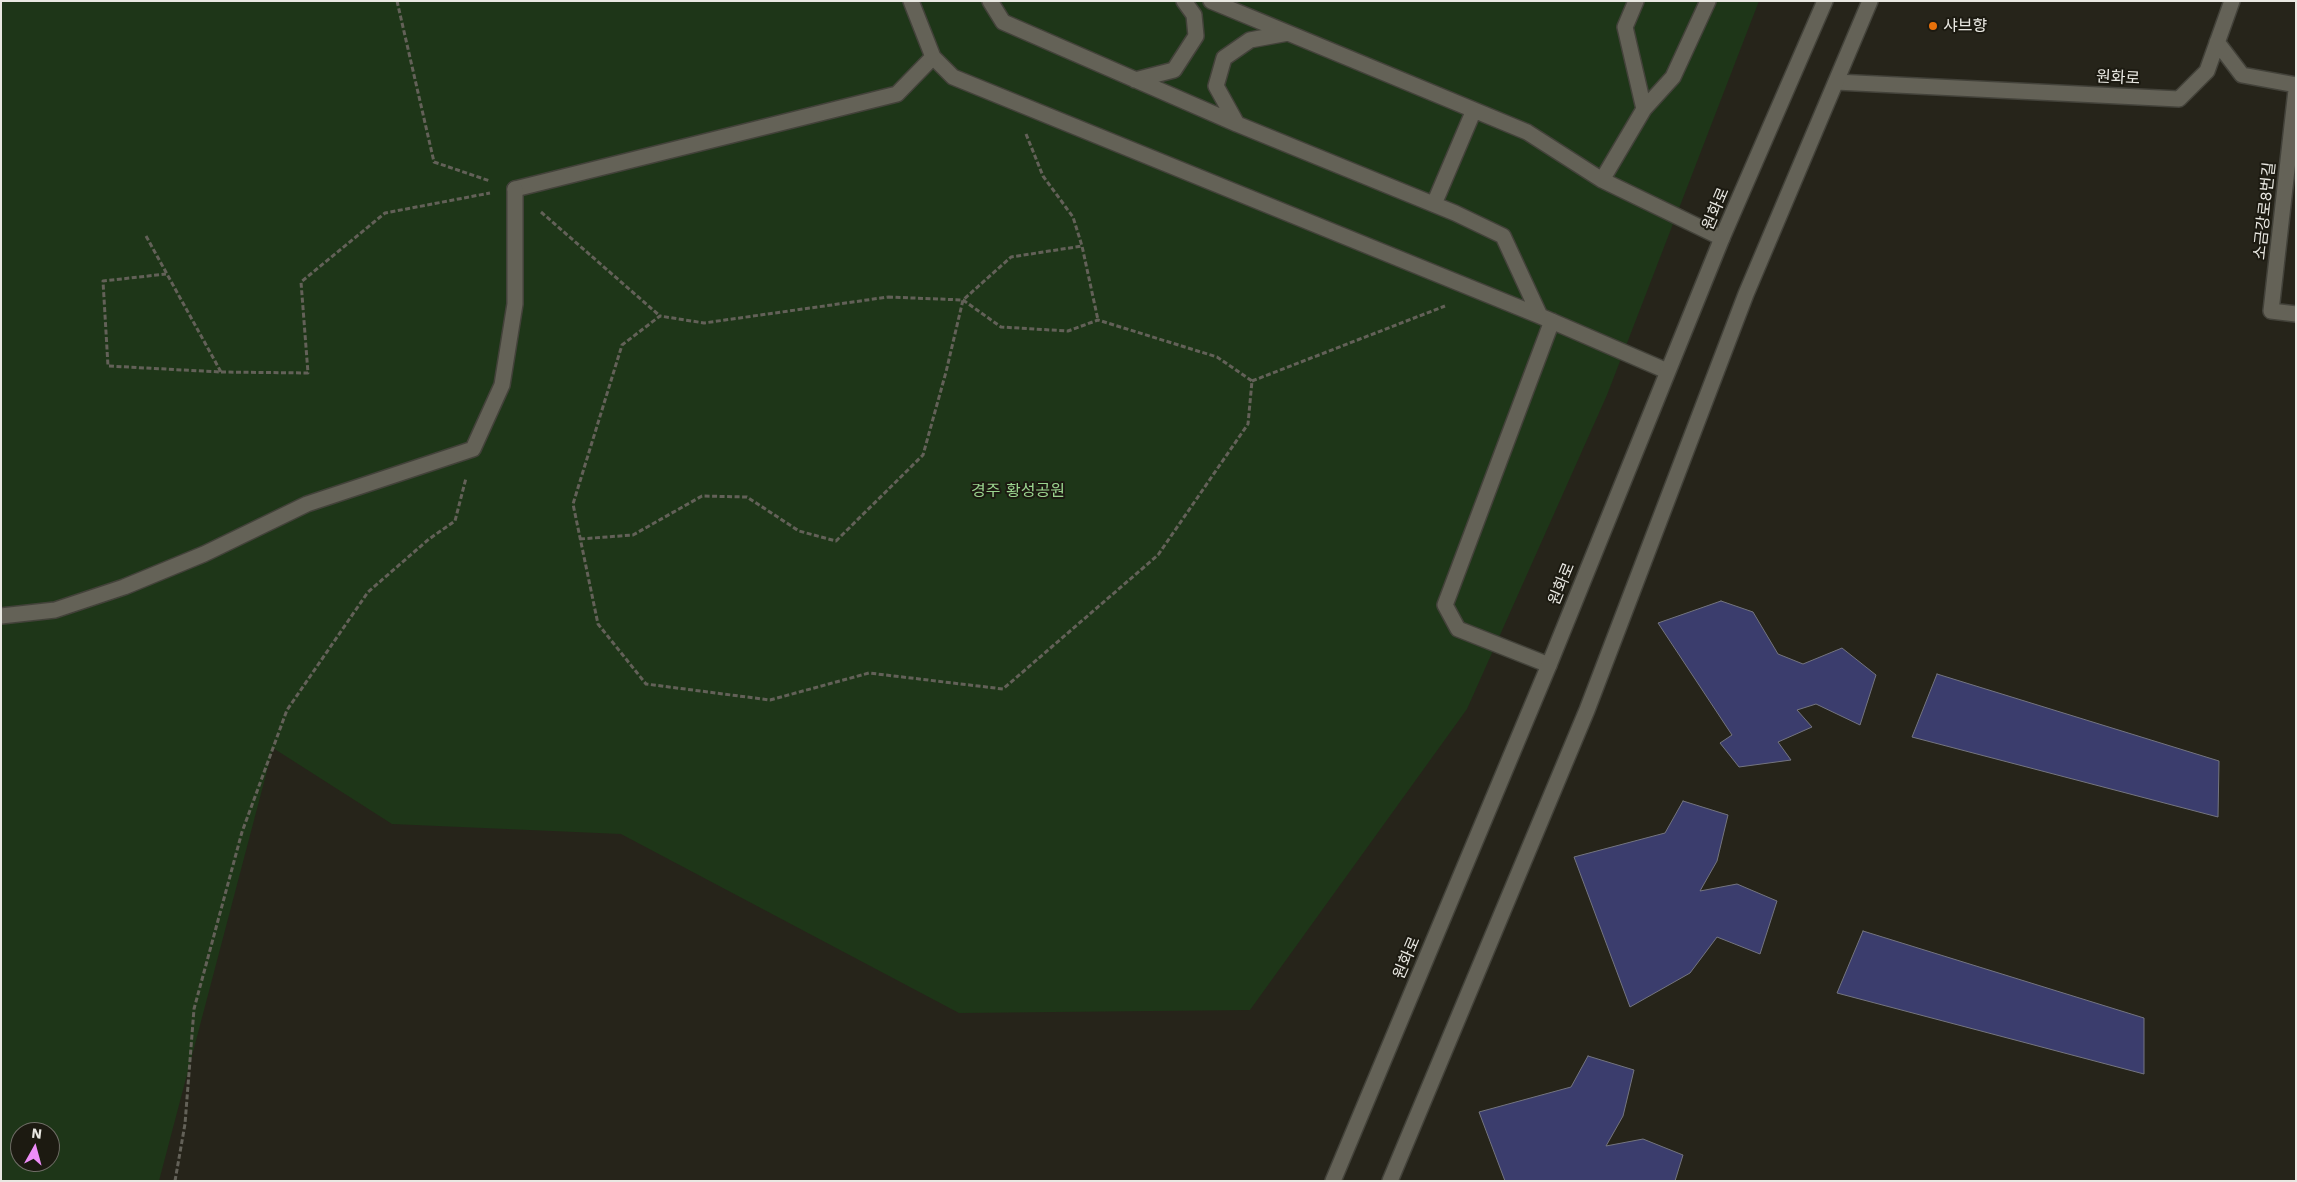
<!DOCTYPE html>
<html>
<head>
<meta charset="utf-8">
<style>
  body { margin:0 }
  #map { position:relative; width:2297px; height:1182px; overflow:hidden; background:#26241a; font-family:"Work Sans",sans-serif }
  canvas { display:block }
  .frame { position:absolute; inset:0; border:2px solid #e9e8e2; pointer-events:none }
  .north { position:absolute; left:10px; top:1122px; width:50px; height:50px; box-sizing:border-box; background:#1c1a11; border:1px solid #6e6c65; border-radius:50%; rotate:7deg; font-size:14px; font-weight:700; line-height:20px; text-align:center; color:#e9e8e2 }
  .north::after { content:''; display:block; margin:auto; width:18px; height:22px; background:#ee8cf8; clip-path:polygon(50% 0,100% 100%,50% 72%,0 100%) }
</style>
</head>
<body>
<div id="map">
<canvas width="2297" height="1182"></canvas>
<div class="frame"></div>
<div class="north">N</div>
</div>
<script>
const c = document.querySelector('canvas').getContext('2d');
c.lineJoin = 'round';
function fill(path, color) { c.fillStyle = color; c.fill(path, 'evenodd'); }
const shape = rows => new Path2D(rows.map(r => 'M' + r).join(''));
function trace(path, color, width, dash) { c.strokeStyle = color; c.lineWidth = width; c.lineCap = dash ? 'butt' : 'round'; c.setLineDash(dash || []); c.stroke(path); }
function label(font, color, halo, rows, align = 'center') {
  c.font = font + ' "Work Sans","Noto Sans KR",sans-serif'; c.lineWidth = 4; c.setLineDash([]); c.textBaseline = 'middle'; c.strokeStyle = halo; c.fillStyle = color; for (const [text, x, y, turn = 0] of rows) {
    c.save(); c.translate(x, y); c.rotate((+turn || 0) * Math.PI / 180); c.textAlign = isNaN(turn) ? turn : align; if (halo) c.strokeText(text, 0, 0); c.fillText(text, 0, 0); c.restore();
  }
}
fill(shape([
  [1,1,1759,1,1607,395,1467,709,1250,1010,959,1013,621,834,392,824,273,748,159,1181,1,1181],
  [20,1132,50,1132,50,1162,20,1162]
]), '#1e3618');
const building = shape([
  [1721,601,1753,612,1778,654,1803,664,1842,648,1876,675,1860,725,1816,704,1797,710,1812,727,1778,742,1791,760,1739,767,1720,743,1732,735,1658,623,1721,601],
  [1937,674,2219,761,2218,817,1912,737,1937,674],
  [1683,801,1728,815,1717,861,1700,891,1737,884,1777,901,1760,954,1717,937,1690,973,1630,1007,1574,857,1665,833,1683,801],
  [1863,931,2144,1018,2144,1074,1837,993,1863,931],
  [1588,1056,1634,1070,1623,1116,1606,1146,1643,1139,1683,1155,1675,1181,1505,1181,1479,1112,1571,1087,1588,1056]
]);
fill(building, '#3b3d6d');
trace(building, '#747580', 1);
const lane = shape([
  [911,1,933,57,953,77,1540,316,1667,371],
  [990,1,1003,22,1237,124,1455,213,1503,236,1540,316],
  [1211,1,1527,132,1602,180,1722,238],
  [1135,80,1174,70,1196,36,1194,15,1184,1],
  [1644,109,1673,77,1708,1],
  [1237,124,1216,86,1224,58,1250,40,1288,33],
  [1602,180,1644,109,1625,27,1636,1],
  [515,189,897,94,933,57],
  [1434,204,1474,110],
  [1549,665,1458,629,1445,605,1552,321]
]);
const street = shape([
  [2217,42,2242,75,2296,85],
  [1836,82,2179,99,2207,71,2232,1],
  [2296,90,2271,311,2296,314],
  [1,616,55,610,124,587,204,554,307,504,473,449,502,385,515,304,515,189]
]);
const secondary = shape([
  [1333,1181,1549,665,1722,238,1825,1],
  [1390,1181,1587,710,1746,294,1870,1]
]);
trace(lane, '#43423a', 18);
trace(street, '#43423a', 18);
trace(secondary, '#43423a', 18);
trace(shape([
  [397,1,434,162,490,181],
  [1026,134,1043,176,1073,217,1082,246,1098,320],
  [541,212,660,316],
  [146,236,221,372,108,366,103,281,166,274],
  [888,297,963,300,1001,327,1068,331,1098,320,1217,357,1252,381,1248,424,1158,555,1003,689,869,673,770,700,646,684,598,624,573,504,622,345,660,316,704,323,888,297],
  [221,372,308,373,301,282,385,213,490,193],
  [1252,381,1445,306],
  [580,539,633,535,702,496,747,497,799,531,836,541,923,455,946,372,963,300,1011,257,1082,246],
  [175,1181,185,1124,194,1009,242,832,287,710,368,592,429,539,455,521,466,478]
]), '#636158', 3, [5, 2.5]);
trace(lane, '#646257', 15);
trace(street, '#646257', 15);
trace(secondary, '#646257', 15);
for (const [x, y, r, color] of [
  [1933,26,5,"#e8710a"]
]) { const dot = new Path2D(); dot.arc(x, y, r, 0, 2 * Math.PI); c.fillStyle = color; c.fill(dot); trace(dot, '#1c1a11', 2); }
label('16px', '#e9e8e2', '#1c1a11', [
  ["샤브향",1943,26]
], 'left');
label('16px', '#e9e8e2', '#1c1a11', [
  ["원화로",2118,78,3],
  ["원화로",1716,209,-67],
  ["소금강로8번길",2265,211,-84],
  ["원화로",1562,584,-68],
  ["원화로",1407,958,-67]
]);
label('16px', '#9bd48f', '#1c1a11', [
  ["경주 황성공원",1018,491]
]);
</script>
</body>
</html>
